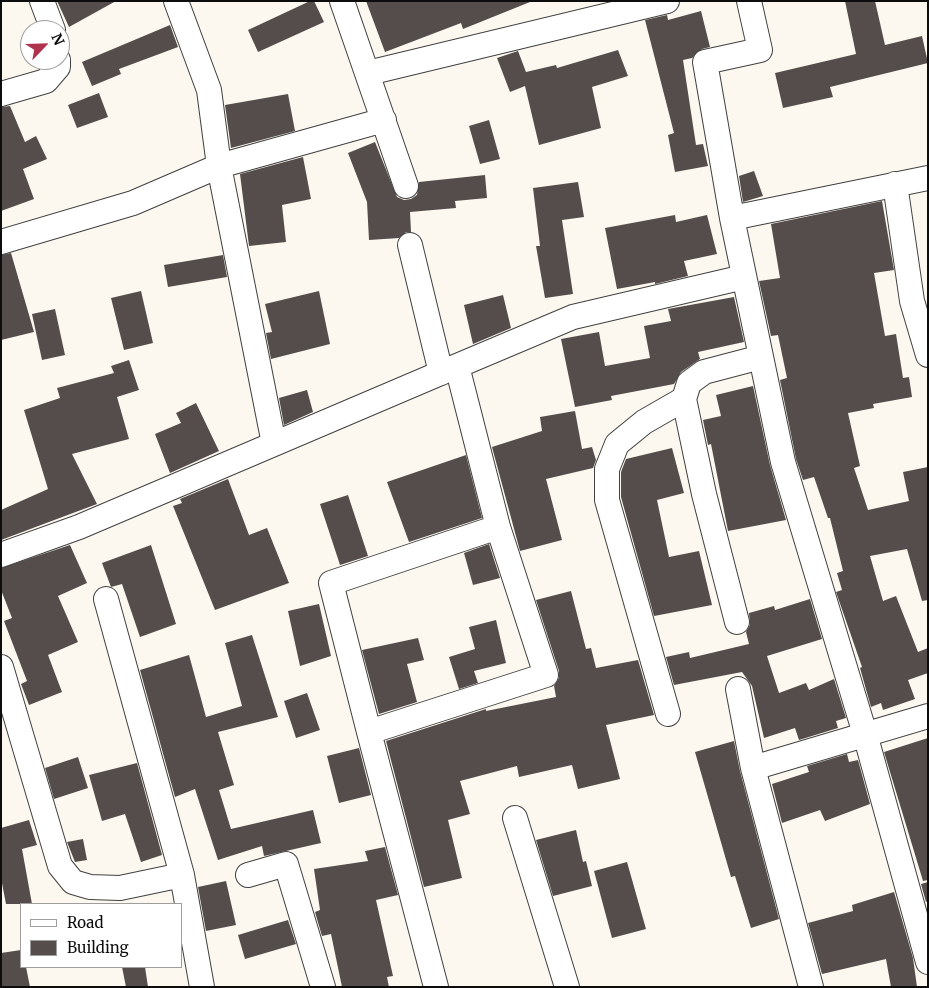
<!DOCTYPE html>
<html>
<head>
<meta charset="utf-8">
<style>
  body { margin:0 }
  #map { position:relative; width:929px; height:988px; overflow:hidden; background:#fdf8ef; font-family:Merriweather,serif }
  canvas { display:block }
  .frame { position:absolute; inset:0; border:2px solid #0d0d0d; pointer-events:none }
  .legend { position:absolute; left:20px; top:903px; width:162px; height:65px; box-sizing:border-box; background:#fff; border:1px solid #9e9e9e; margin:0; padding:6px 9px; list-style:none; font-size:15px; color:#0d0d0d }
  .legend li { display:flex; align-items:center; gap:10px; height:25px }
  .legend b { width:25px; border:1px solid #9e9e9e }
  .north { position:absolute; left:20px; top:20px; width:50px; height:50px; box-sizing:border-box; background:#fff; border:1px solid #9e9e9e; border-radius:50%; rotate:66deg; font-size:14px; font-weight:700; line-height:20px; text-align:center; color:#0d0d0d }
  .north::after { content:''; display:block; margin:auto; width:18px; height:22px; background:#b0334d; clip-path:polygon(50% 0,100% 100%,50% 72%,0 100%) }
</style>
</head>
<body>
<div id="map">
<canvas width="929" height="988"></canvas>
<div class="frame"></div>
<ul class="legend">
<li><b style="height:6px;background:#fff"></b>Road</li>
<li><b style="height:14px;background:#554d4b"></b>Building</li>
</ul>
<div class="north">N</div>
</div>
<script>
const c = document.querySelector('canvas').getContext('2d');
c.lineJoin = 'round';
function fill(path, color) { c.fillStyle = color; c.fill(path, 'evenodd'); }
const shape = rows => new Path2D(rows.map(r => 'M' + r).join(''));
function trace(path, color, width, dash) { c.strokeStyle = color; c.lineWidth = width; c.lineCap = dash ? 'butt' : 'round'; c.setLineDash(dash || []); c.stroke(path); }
fill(shape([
  [57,1,116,1,69,27],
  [310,1,314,1,324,22,258,52,248,30],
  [366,1,529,1,530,2,463,29,461,23,385,52],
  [845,1,875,1,885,45,922,36,928,63,830,87,833,97,783,108,775,73,856,54],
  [701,11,710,47,702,49,692,58,683,60,696,145,703,144,708,166,675,172,668,135,674,133,645,20,667,15,668,20],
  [170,25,178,47,119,69,121,74,92,86,82,62],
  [618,50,628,76,592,87,601,128,539,145,525,86,510,92,497,58,518,51,526,72,556,65,557,68],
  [99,93,108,117,77,128,68,105],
  [288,94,295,131,231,148,225,105],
  [10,106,25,142,36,136,47,159,23,169,34,199,1,211,1,107],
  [489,120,500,159,480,164,469,126],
  [375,142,397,197,404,200,411,199,417,195,419,182,485,175,487,198,455,201,456,208,410,212,411,232,406,232,399,238,369,240,367,202,348,153],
  [303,157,311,199,282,205,286,242,249,246,240,174],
  [754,171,763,196,743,202,739,176],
  [578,182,584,217,562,220,573,294,545,298,536,246,540,246,533,188],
  [882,201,894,270,874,273,885,336,896,334,903,378,909,377,912,397,873,404,874,408,848,413,860,466,854,468,868,510,909,501,903,472,928,467,928,600,922,601,907,549,870,556,883,601,896,596,918,652,928,648,928,673,908,680,915,699,883,710,881,703,871,707,860,668,862,667,836,592,842,590,837,573,843,571,830,518,828,518,814,477,803,480,796,459,780,380,787,378,778,335,771,336,759,281,780,278,771,224],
  [675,215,676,222,707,215,717,254,684,261,688,276,655,284,655,282,617,289,605,228],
  [11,253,34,332,1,340,1,255],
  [223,255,227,277,168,287,164,265],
  [141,291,153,343,124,350,111,298],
  [319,291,330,344,271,359,266,333,272,332,265,304],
  [503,295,511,328,473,344,464,305],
  [734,297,744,342,698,352,700,359,681,372,674,384,611,396,612,400,575,407,561,339,599,332,605,366,650,358,644,326,671,321,668,309],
  [55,309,65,355,42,360,32,314],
  [129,360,139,390,117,397,129,439,72,454,97,504,1,540,1,510,48,489,24,410,60,398,57,388,114,373,111,366],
  [753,386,770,465,786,520,728,531,711,444,708,445,703,420,721,416,716,395],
  [307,390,313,412,284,425,279,398],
  [196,403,219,451,170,473,155,434,181,423,176,413],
  [575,411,582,449,592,447,596,460,593,468,546,479,562,540,520,551,492,447,542,431,540,417],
  [672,448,684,493,657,500,669,557,699,551,712,605,654,616,621,497,621,472,626,459],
  [466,455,482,518,409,542,387,482],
  [228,479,249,535,267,528,289,583,215,610,173,506,182,503,180,499],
  [348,495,368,556,340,565,320,504],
  [489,544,500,578,473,585,464,553],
  [70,545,87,583,58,596,78,642,48,655,62,692,29,705,21,684,27,681,4,621,12,618,1,590,1,568],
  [151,545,176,624,140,637,122,584,111,587,102,563],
  [571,591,586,649,591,648,596,668,638,660,654,715,606,725,620,779,578,789,572,765,519,777,517,766,460,781,470,814,448,820,462,878,424,887,386,741,486,709,486,711,556,697,554,686,559,678,559,671,536,600],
  [810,599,822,639,767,656,779,693,806,683,809,690,834,679,846,718,836,721,838,728,799,740,795,728,764,738,752,686,742,672,674,685,666,657,689,652,690,658,749,644,746,632,750,625,749,613,774,606,775,610],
  [319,604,331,656,300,666,288,611],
  [496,620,506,663,474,671,478,683,459,689,449,657,475,649,469,627],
  [252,635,278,717,218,732,234,785,219,790,231,829,313,810,321,843,264,856,262,846,218,860,195,789,175,797,140,670,189,655,206,717,242,706,225,643],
  [418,638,424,660,407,664,417,702,379,714,362,650],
  [307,693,320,730,296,738,284,701],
  [928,738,928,880,923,881,884,752],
  [734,741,740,771,779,919,751,928,735,876,731,877,695,752],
  [359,748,371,795,339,803,327,756],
  [847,754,849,762,858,760,870,804,825,821,820,810,782,823,772,784,809,772,807,766],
  [78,757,88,788,54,799,45,768],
  [137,763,162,855,141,862,125,814,102,821,89,775],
  [29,820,37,845,22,849,32,904,6,904,1,878,1,828],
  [576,830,583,862,586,861,592,886,553,896,536,840],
  [83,839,87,860,75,862,67,842],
  [385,847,398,895,376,900,393,976,387,977,389,987,342,987,331,934,322,936,315,912,320,910,314,869,368,861,365,851],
  [627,862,646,929,612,938,594,871],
  [226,881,236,925,206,931,198,887],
  [928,882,928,901,926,902,921,884],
  [894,892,913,958,917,987,891,987,886,959,822,974,808,923,853,911,852,905],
  [288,920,296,944,245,959,238,935],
  [21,950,21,967,26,967,30,987,1,987,1,953],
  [122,967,145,967,148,987,126,987]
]), '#554d4b');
const minor = shape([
  [42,1,53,30],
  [176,1,209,90,219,166,274,444,457,366],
  [342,1,406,186],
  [749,1,760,50,705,62,732,218,783,462,865,734,928,962],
  [368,73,667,1],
  [1,94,46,81,58,67,58,60],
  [895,184,912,301,928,355],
  [732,218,928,178],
  [1,242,133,203,219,166,384,120],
  [410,245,441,373],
  [498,527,331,583,369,732,546,675,498,527,457,366,573,317,744,277],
  [1,555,79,527,274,444],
  [106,599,182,875,202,987],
  [737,622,704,494,684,399,689,383,704,372,761,357],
  [1,667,60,866,73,882,90,887,120,888,182,875],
  [738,689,753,768,811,987],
  [668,714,607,500,607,469,617,444,644,422,684,399],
  [369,732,436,987],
  [753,768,928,716],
  [515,818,567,987],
  [248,875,286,864,323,987]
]);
trace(minor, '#404040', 26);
trace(minor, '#fff', 24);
</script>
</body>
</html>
